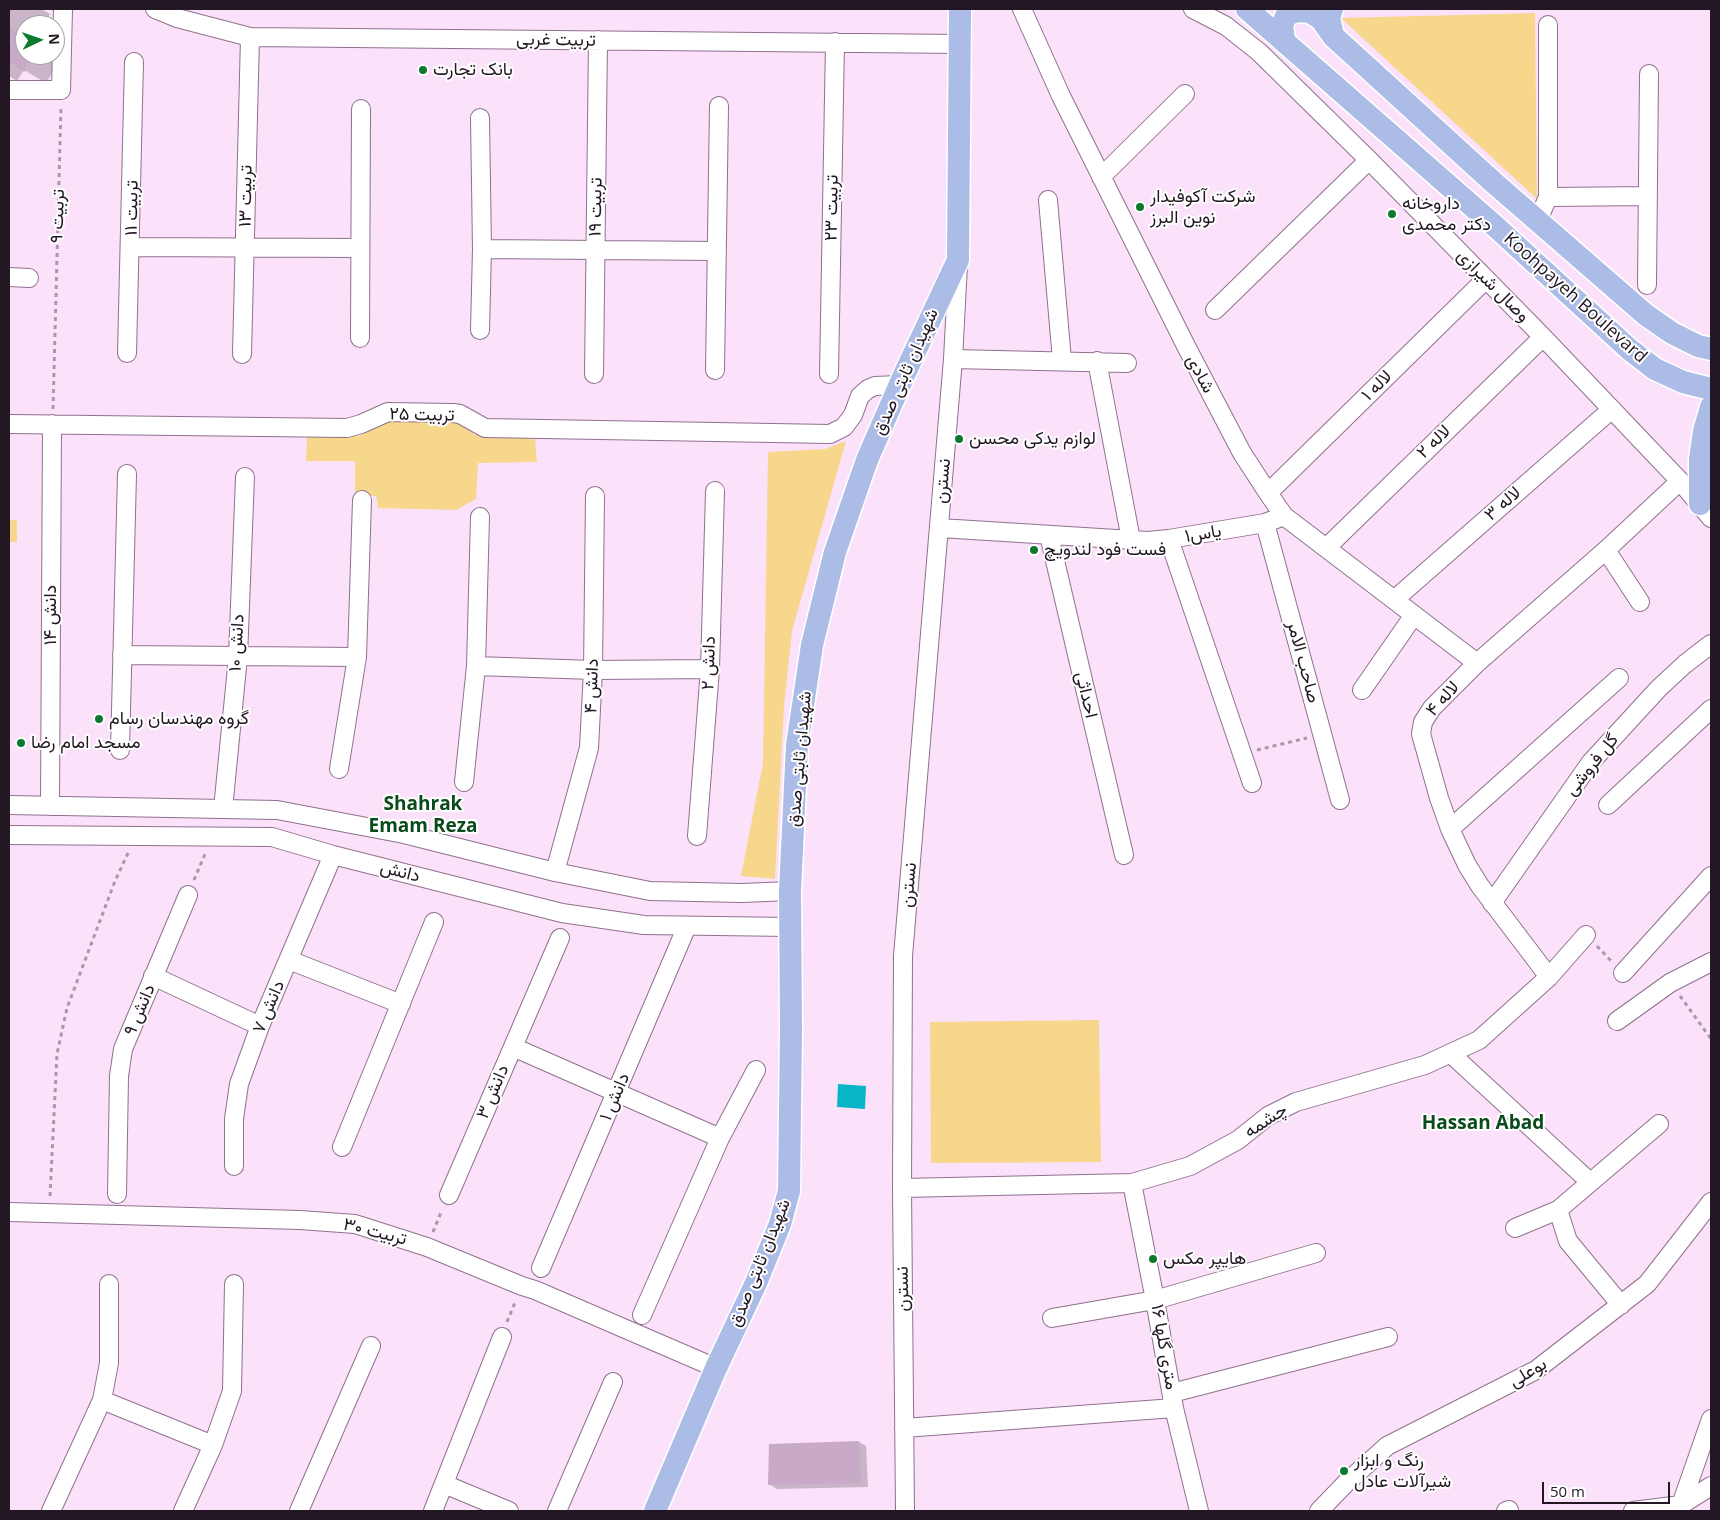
<!DOCTYPE html>
<html>
<head>
<meta charset="utf-8">
<style>
  body { margin:0 }
  #map { position:relative; width:1720px; height:1520px; overflow:hidden; background:#fce1fb; font-family:"Open Sans",sans-serif }
  canvas { display:block }
  .frame { position:absolute; inset:0; border:10px solid #221722; pointer-events:none }
  .north { position:absolute; left:15px; top:15px; width:50px; height:50px; box-sizing:border-box; background:#fff; border:1px solid #a7a2a7; border-radius:50%; rotate:87deg; font-size:14px; font-weight:700; line-height:20px; text-align:center; color:#221722 }
  .north::after { content:''; display:block; margin:auto; width:18px; height:22px; background:#0d792e; clip-path:polygon(50% 0,100% 100%,50% 72%,0 100%) }
  .scale { position:absolute; left:1542px; top:1482px; width:128px; height:22px; box-sizing:border-box; border:2px solid #221722; border-top:0; padding-left:6px; font-size:15px; line-height:18px; white-space:nowrap; color:#221722; -webkit-text-stroke:4px #fff; paint-order:stroke }
</style>
</head>
<body>
<div id="map">
<canvas width="1720" height="1520"></canvas>
<div class="frame"></div>
<div class="north">N</div>
<div class="scale">50 m</div>
</div>
<script>
const c = document.querySelector('canvas').getContext('2d');
c.lineJoin = 'round';
function fill(path, color) { c.fillStyle = color; c.fill(path, 'evenodd'); }
const shape = rows => new Path2D(rows.map(r => 'M' + r).join(''));
function trace(path, color, width, dash) { c.strokeStyle = color; c.lineWidth = width; c.lineCap = dash ? 'butt' : 'round'; c.setLineDash(dash || []); c.stroke(path); }
function label(font, color, halo, rows, align = 'center') {
  c.font = font + ' "Open Sans",Vazirmatn,sans-serif'; c.lineWidth = 4; c.setLineDash([]); c.textBaseline = 'middle'; c.strokeStyle = halo; c.fillStyle = color; for (const [text, x, y, turn = 0] of rows) {
    c.save(); c.translate(x, y); c.rotate((+turn || 0) * Math.PI / 180); c.textAlign = isNaN(turn) ? turn : align; if (halo) c.strokeText(text, 0, 0); c.fillText(text, 0, 0); c.restore();
  }
}
fill(shape([
  [1535,13,1537,199,1341,18],
  [388,419,457,420,475,435,535,439,537,462,478,463,476,499,456,510,378,508,376,496,355,495,355,461,306,461,307,436,359,436,381,422],
  [846,441,792,631,784,706,775,879,741,876,763,763,768,452,825,449],
  [9,520,17,520,17,542,9,542],
  [1099,1020,1101,1162,931,1163,930,1022]
]), '#f7d78c');
fill(shape([
  [838,1084,866,1086,865,1109,837,1107]
]), '#09b6c8');
fill(shape([
  [9,9,41,9,50,14,43,25,25,25,25,55,51,55,60,60,46,83,24,70,17,81,9,76],
  [859,1442,866,1446,868,1487,777,1489,769,1484]
]), '#0003');
fill(shape([
  [9,28,25,38,25,55,32,55,25,68,25,72,9,62],
  [859,1441,861,1483,768,1485,769,1444]
]), '#c9a9c8');
const minor = shape([
  [155,9,177,18,250,37,960,44],
  [1022,9,1061,96,1186,346,1242,453,1268,493,1284,516,1477,663],
  [1193,9,1226,26,1259,52,1369,160,1543,337,1680,481,1711,518],
  [9,90,61,90,63,9],
  [1101,177,1185,94],
  [1548,197,1648,196],
  [1048,200,1062,360],
  [1538,220,1548,197,1548,25],
  [131,247,360,248],
  [482,249,717,251],
  [9,277,29,278],
  [1647,285,1649,74],
  [1215,310,1369,160],
  [480,330,482,249,480,118],
  [360,338,361,109],
  [127,353,134,62],
  [242,354,250,37],
  [953,359,1127,363],
  [1097,361,1131,540],
  [715,370,719,106],
  [594,374,598,40],
  [829,374,835,42],
  [9,424,347,428,361,424,388,412,453,413,460,414,485,428,830,434,844,427,853,415,860,396,868,389,875,386,899,385],
  [1268,493,1486,279],
  [1265,523,1340,800],
  [940,528,1148,541,1169,539,1265,523,1284,516],
  [1049,535,1124,855],
  [1169,539,1252,783],
  [1326,548,1543,337],
  [1606,550,1640,602],
  [1394,600,1612,409],
  [122,655,357,657],
  [476,666,593,670,710,669],
  [1362,690,1414,615],
  [120,750,127,474],
  [339,769,357,657,362,500],
  [464,782,476,666,480,517],
  [9,805,277,810,404,834,555,872,650,891,742,893,790,891],
  [1608,805,1711,709],
  [50,806,52,424],
  [223,809,238,657,245,477],
  [1450,829,1619,678],
  [9,835,272,837,333,855,562,913,644,925,790,927],
  [697,836,710,669,715,491],
  [555,872,589,748,593,670,595,496],
  [1492,903,1591,762,1659,688,1685,664,1711,644],
  [289,960,401,1004],
  [1623,973,1711,876],
  [153,976,260,1026],
  [1549,977,1480,886,1467,865,1450,829,1439,798,1421,734,1423,722,1432,708,1477,663,1606,550,1680,481],
  [1617,1021,1670,983,1711,962],
  [513,1047,720,1138],
  [1450,1053,1590,1182],
  [342,1147,434,922],
  [234,1166,234,1119,239,1084,260,1026,333,855],
  [1132,1183,1155,1300,1174,1408,1199,1511],
  [902,1188,1132,1183,1190,1166,1238,1140,1268,1116,1296,1102,1425,1065,1479,1040,1549,977,1586,935],
  [117,1194,119,1076,123,1049,188,895],
  [449,1195,560,938],
  [1558,1210,1568,1241,1621,1305],
  [9,1212,300,1220,355,1224,427,1247,522,1286,535,1290,716,1368],
  [1515,1228,1558,1210,1659,1124],
  [541,1268,687,926],
  [642,1315,720,1138,756,1070],
  [1052,1318,1155,1300,1316,1253],
  [1172,1393,1388,1337],
  [102,1400,213,1445],
  [904,1428,1174,1408],
  [444,1484,509,1511],
  [1681,1505,1711,1419],
  [51,1511,102,1400,109,1363,109,1284],
  [183,1511,213,1445,232,1391,234,1284],
  [299,1511,371,1346],
  [433,1511,502,1337],
  [557,1511,613,1382],
  [905,1511,902,1188,903,956,953,359,958,265],
  [1319,1511,1345,1484,1387,1446,1536,1370,1647,1284,1711,1202],
  [1506,1511,1509,1510],
  [1633,1511,1681,1505,1711,1486]
]);
const major = shape([
  [1247,9,1496,227,1629,349,1655,369,1683,382,1711,389],
  [1332,9,1329,18,1333,36,1493,182,1646,315,1672,333,1698,346,1711,349],
  [1284,39,1282,25,1287,14,1299,11,1310,12,1321,19,1333,36],
  [1700,504,1700,459,1704,431,1711,407],
  [655,1511,716,1368,756,1283,780,1224,789,1191,791,1030,790,891,797,745,812,645,835,552,867,460,904,375,958,260,960,9]
]);
trace(minor, '#8f718e', 20);
trace(major, '#fff', 25);
trace(shape([
  [53,409,61,106],
  [1257,750,1307,738],
  [194,880,205,854],
  [1597,946,1612,962],
  [1680,996,1711,1039],
  [50,1196,57,1054,67,1008,115,881,128,853],
  [433,1232,442,1210],
  [507,1322,516,1300]
]), '#ab96aa', 3, [4, 4]);
trace(minor, '#fff', 18);
trace(major, '#abbce7', 22);
for (const [x, y, r, color] of [
  [423,70,5,"#0d792e"],
  [1140,207,5,"#0d792e"],
  [1392,214,5,"#0d792e"],
  [959,439,5,"#0d792e"],
  [1034,550,5,"#0d792e"],
  [99,719,5,"#0d792e"],
  [21,743,5,"#0d792e"],
  [1153,1259,5,"#0d792e"],
  [1344,1471,5,"#0d792e"]
]) { const dot = new Path2D(); dot.arc(x, y, r, 0, 2 * Math.PI); c.fillStyle = color; c.fill(dot); trace(dot, '#fff', 2); }
label('18px', '#221722', '#fff', [
  ["تربیت غربی",556,40,1],
  ["تربیت ۱۳",246,196,-89],
  ["تربیت ۱۹",596,207,-89],
  ["تربیت ۱۱",132,208,-89],
  ["تربیت ۲۳",832,208,-89],
  ["تربیت ۹",58,216,-88],
  ["وصال شیرازی",1493,286,45],
  ["Koohpayeh Boulevard",1575,298,42],
  ["شهیدان ثابتی صدق",906,372,-66],
  ["شادی",1200,374,62],
  ["لاله ۱",1377,386,-45],
  ["تربیت ۲۵",422,415,1],
  ["لاله ۲",1434,442,-44],
  ["نسترن",943,481,-85],
  ["لاله ۳",1503,504,-41],
  ["یاس۱",1203,534,-9],
  ["دانش ۱۴",51,615,-90],
  ["دانش ۱۰",237,643,-87],
  ["صاحب الامر",1303,662,75],
  ["دانش ۲",709,663,-88],
  ["دانش ۴",592,686,-88],
  ["احداثی",1086,695,77],
  ["لاله ۴",1443,699,-48],
  ["شهیدان ثابتی صدق",800,759,-85],
  ["گل فروشی",1592,765,-51],
  ["دانش",400,872,14],
  ["نسترن",909,885,-85],
  ["دانش ۷",269,1007,-67],
  ["دانش ۹",140,1010,-67],
  ["دانش ۳",493,1092,-67],
  ["دانش ۱",615,1097,-67],
  ["چشمه",1266,1121,-33],
  ["تربیت ۳۰",375,1232,14],
  ["شهیدان ثابتی صدق",760,1263,-68],
  ["نسترن",903,1289,-91],
  ["۱۶ متری گلها",1164,1347,80],
  ["بوعلی",1528,1373,-31]
]);
label('18px', '#221722', '#fff', [
  ["بانک تجارت",433,70],
  ["شرکت آکوفیدار",1150,197],
  ["نوین البرز",1150,218],
  ["داروخانه",1402,204],
  ["دکتر محمدی",1402,225],
  ["لوازم یدکی محسن",969,439],
  ["فست فود لندویچ",1044,550],
  ["گروه مهندسان رسام",109,719],
  ["مسجد امام رضا",31,743],
  ["هایپر مکس",1163,1259],
  ["رنگ و ابزار",1354,1461],
  ["شیرآلات عادل",1354,1482]
], 'left');
label('bold 19px', '#094b1b', '#fff', [
  ["Shahrak",423,805],
  ["Emam Reza",423,827],
  ["Hassan Abad",1483,1124]
]);
</script>
</body>
</html>
